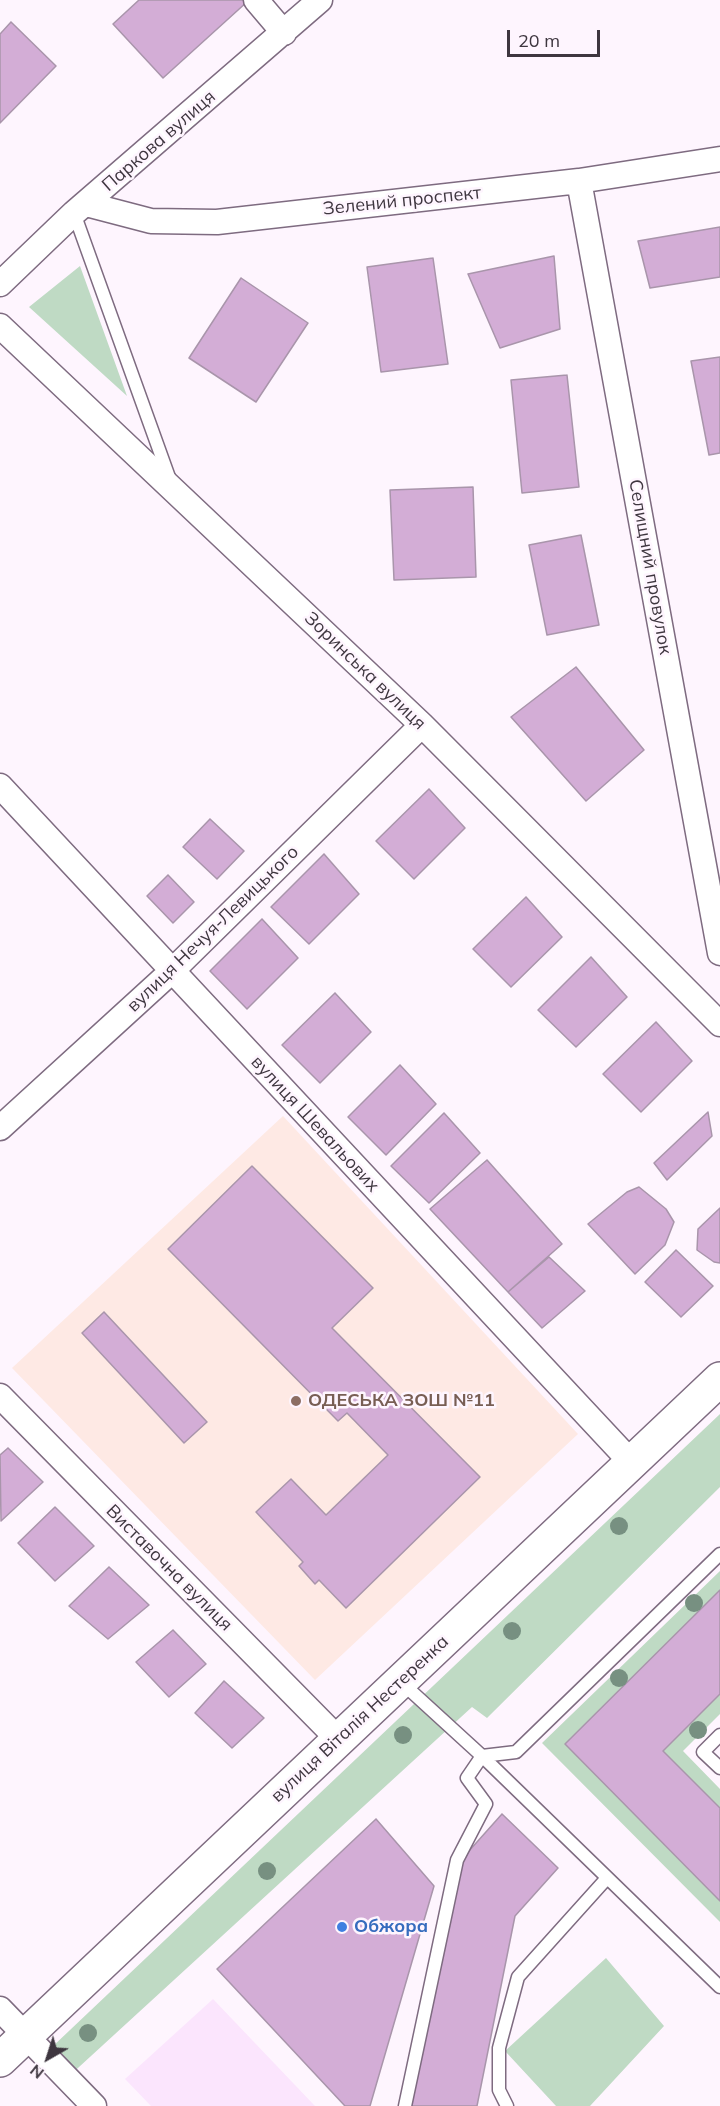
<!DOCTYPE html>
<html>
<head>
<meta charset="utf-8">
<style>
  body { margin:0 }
  #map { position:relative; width:720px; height:2106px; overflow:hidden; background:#fef5fe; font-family:Mulish,sans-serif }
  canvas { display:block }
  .north { position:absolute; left:18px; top:2028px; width:60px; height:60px; -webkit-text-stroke:4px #fef5fe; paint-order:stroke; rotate:219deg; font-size:16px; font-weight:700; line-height:24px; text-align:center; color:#3e363f }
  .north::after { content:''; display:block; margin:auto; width:21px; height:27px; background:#3e363f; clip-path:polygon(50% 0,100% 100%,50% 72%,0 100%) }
  .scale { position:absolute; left:507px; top:30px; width:93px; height:27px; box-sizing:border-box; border:3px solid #3e363f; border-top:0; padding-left:8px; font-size:18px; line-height:21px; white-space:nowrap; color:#3e363f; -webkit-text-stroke:4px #fef5fe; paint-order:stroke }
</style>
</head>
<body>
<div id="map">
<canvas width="720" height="2106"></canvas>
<div class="north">N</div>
<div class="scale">20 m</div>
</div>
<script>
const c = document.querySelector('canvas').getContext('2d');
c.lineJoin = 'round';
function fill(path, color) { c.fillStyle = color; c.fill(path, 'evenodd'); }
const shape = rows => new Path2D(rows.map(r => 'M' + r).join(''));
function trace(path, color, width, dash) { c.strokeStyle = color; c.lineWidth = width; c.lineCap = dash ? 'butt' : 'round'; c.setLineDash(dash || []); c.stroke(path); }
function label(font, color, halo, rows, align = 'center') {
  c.font = font + ' Mulish,sans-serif'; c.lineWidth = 5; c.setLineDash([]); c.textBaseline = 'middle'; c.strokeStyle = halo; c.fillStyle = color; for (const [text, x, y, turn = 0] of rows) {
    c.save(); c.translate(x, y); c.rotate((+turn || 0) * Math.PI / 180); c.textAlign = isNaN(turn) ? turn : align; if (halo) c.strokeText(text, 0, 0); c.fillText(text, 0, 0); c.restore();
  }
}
fill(shape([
  [213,1999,315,2106,151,2106,125,2079]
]), '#fbe5fd');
fill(shape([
  [283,1116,578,1434,315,1680,12,1368]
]), '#fee9e4');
fill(shape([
  [80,266,127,396,29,307],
  [720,1414,720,1487,487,1718,472,1707,67,2078,51,2048],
  [720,1571,720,1590,565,1744,720,1901,720,1922,542,1743],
  [720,1694,720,1714,683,1751,720,1789,720,1808,663,1751],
  [606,1958,664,2026,590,2106,556,2106,505,2051]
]), '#bfdac4');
const building = shape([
  [139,0,246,0,248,1,163,78,113,24,139,0],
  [11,22,56,66,0,123,0,34,11,22],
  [720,227,720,277,650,288,638,241,720,227],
  [554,256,560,329,500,348,468,274,554,256],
  [433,258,448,364,381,372,367,267,433,258],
  [241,278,308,323,256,402,189,358,241,278],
  [720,357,720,453,709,455,691,361,720,357],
  [567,375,579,487,522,493,511,380,567,375],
  [473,487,476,577,394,580,390,490,473,487],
  [581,535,599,625,547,635,529,545,581,535],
  [576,667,644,750,586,801,511,717,576,667],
  [429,789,465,828,414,879,376,841,429,789],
  [210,819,244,851,217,879,183,847,210,819],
  [324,854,359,894,309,944,271,907,324,854],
  [168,875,194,902,173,923,147,896,168,875],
  [526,897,562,937,511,987,473,949,526,897],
  [262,919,298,958,247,1009,210,971,262,919],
  [591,957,627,997,576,1047,538,1010,591,957],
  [335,993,371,1032,320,1083,282,1045,335,993],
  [656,1022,692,1061,641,1112,603,1074,656,1022],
  [400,1065,436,1104,386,1155,348,1117,400,1065],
  [708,1112,712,1136,667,1180,654,1163,708,1112],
  [444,1113,480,1153,429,1203,391,1166,444,1113],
  [487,1160,562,1244,508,1292,430,1209,487,1160],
  [252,1166,373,1288,332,1328,480,1477,346,1608,319,1580,315,1584,299,1566,303,1562,256,1512,291,1479,326,1515,388,1455,347,1413,338,1421,168,1249,252,1166],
  [639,1187,666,1209,674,1222,665,1245,635,1274,588,1224,627,1192,639,1187],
  [720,1208,720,1263,714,1262,697,1250,698,1229,720,1208],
  [676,1250,713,1286,681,1317,645,1282,676,1250],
  [549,1257,585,1291,542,1328,508,1292,549,1257],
  [104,1312,207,1422,184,1443,82,1333,104,1312],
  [8,1448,43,1482,1,1521,0,1455,8,1448],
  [55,1507,94,1546,55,1581,18,1543,55,1507],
  [109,1567,149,1605,108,1639,69,1606,109,1567],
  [720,1590,720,1694,663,1751,720,1808,720,1901,565,1744,720,1590],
  [173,1630,206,1664,169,1697,136,1662,173,1630],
  [224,1681,264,1718,232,1748,195,1713,224,1681],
  [502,1814,558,1868,515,1916,477,2106,407,2106,460,1861,502,1814],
  [376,1819,434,1886,370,2106,345,2106,217,1969,376,1819]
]);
fill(building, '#d3add6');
trace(building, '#a995ab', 1.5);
const service = shape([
  [74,213,170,480],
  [401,1682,482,1756,720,1987],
  [720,1735,703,1752,720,1768],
  [405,2106,457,1860,486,1804,467,1778,482,1756,516,1752,720,1554],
  [507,2106,499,2090,499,2048,518,1977,607,1878]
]);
const minor = shape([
  [256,0,284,33],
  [579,181,720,953],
  [86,204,151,221,217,222,579,181,720,159],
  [0,284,74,213,320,0],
  [0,326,422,725,720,1024],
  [0,786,631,1462],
  [0,1128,172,971,422,725],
  [0,1396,338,1739],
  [0,2009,94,2106]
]);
const secondary = shape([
  [0,2060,720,1379]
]);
trace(service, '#7e6b80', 15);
trace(minor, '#7e6b80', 27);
trace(secondary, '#7e6b80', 36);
trace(service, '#fff', 12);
trace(minor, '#fff', 24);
trace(secondary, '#fff', 33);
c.fillStyle = '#779081';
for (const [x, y] of [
  [619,1526],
  [694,1603],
  [512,1631],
  [619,1678],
  [698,1730],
  [403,1735],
  [267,1871],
  [88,2033]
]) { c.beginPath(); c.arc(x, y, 9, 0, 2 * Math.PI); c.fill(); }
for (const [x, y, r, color] of [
  [296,1401,6,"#8d6e63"],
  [342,1927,6,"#3f7fe0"]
]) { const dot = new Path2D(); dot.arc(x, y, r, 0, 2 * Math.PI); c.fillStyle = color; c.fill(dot); trace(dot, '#fef5fe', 2); }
label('18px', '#3e363f', '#fef5fe', [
  ["Паркова вулиця",159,141,-41],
  ["Зелений проспект",402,201,-6],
  ["Селищний провулок",650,567,80],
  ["Зоринська вулиця",365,671,44],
  ["вулиця Нечуя-Левицького",213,929,-44],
  ["вулиця Шевальових",315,1124,47],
  ["Виставочна вулиця",169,1568,45],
  ["вулиця Віталія Нестеренка",360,1719,-43]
]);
label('bold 18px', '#785e54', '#fef5fe', [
  ["ОДЕСЬКА ЗОШ №11",308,1401]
], 'left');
label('bold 18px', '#366cbe', '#fef5fe', [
  ["Обжора",354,1927]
], 'left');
</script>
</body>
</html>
